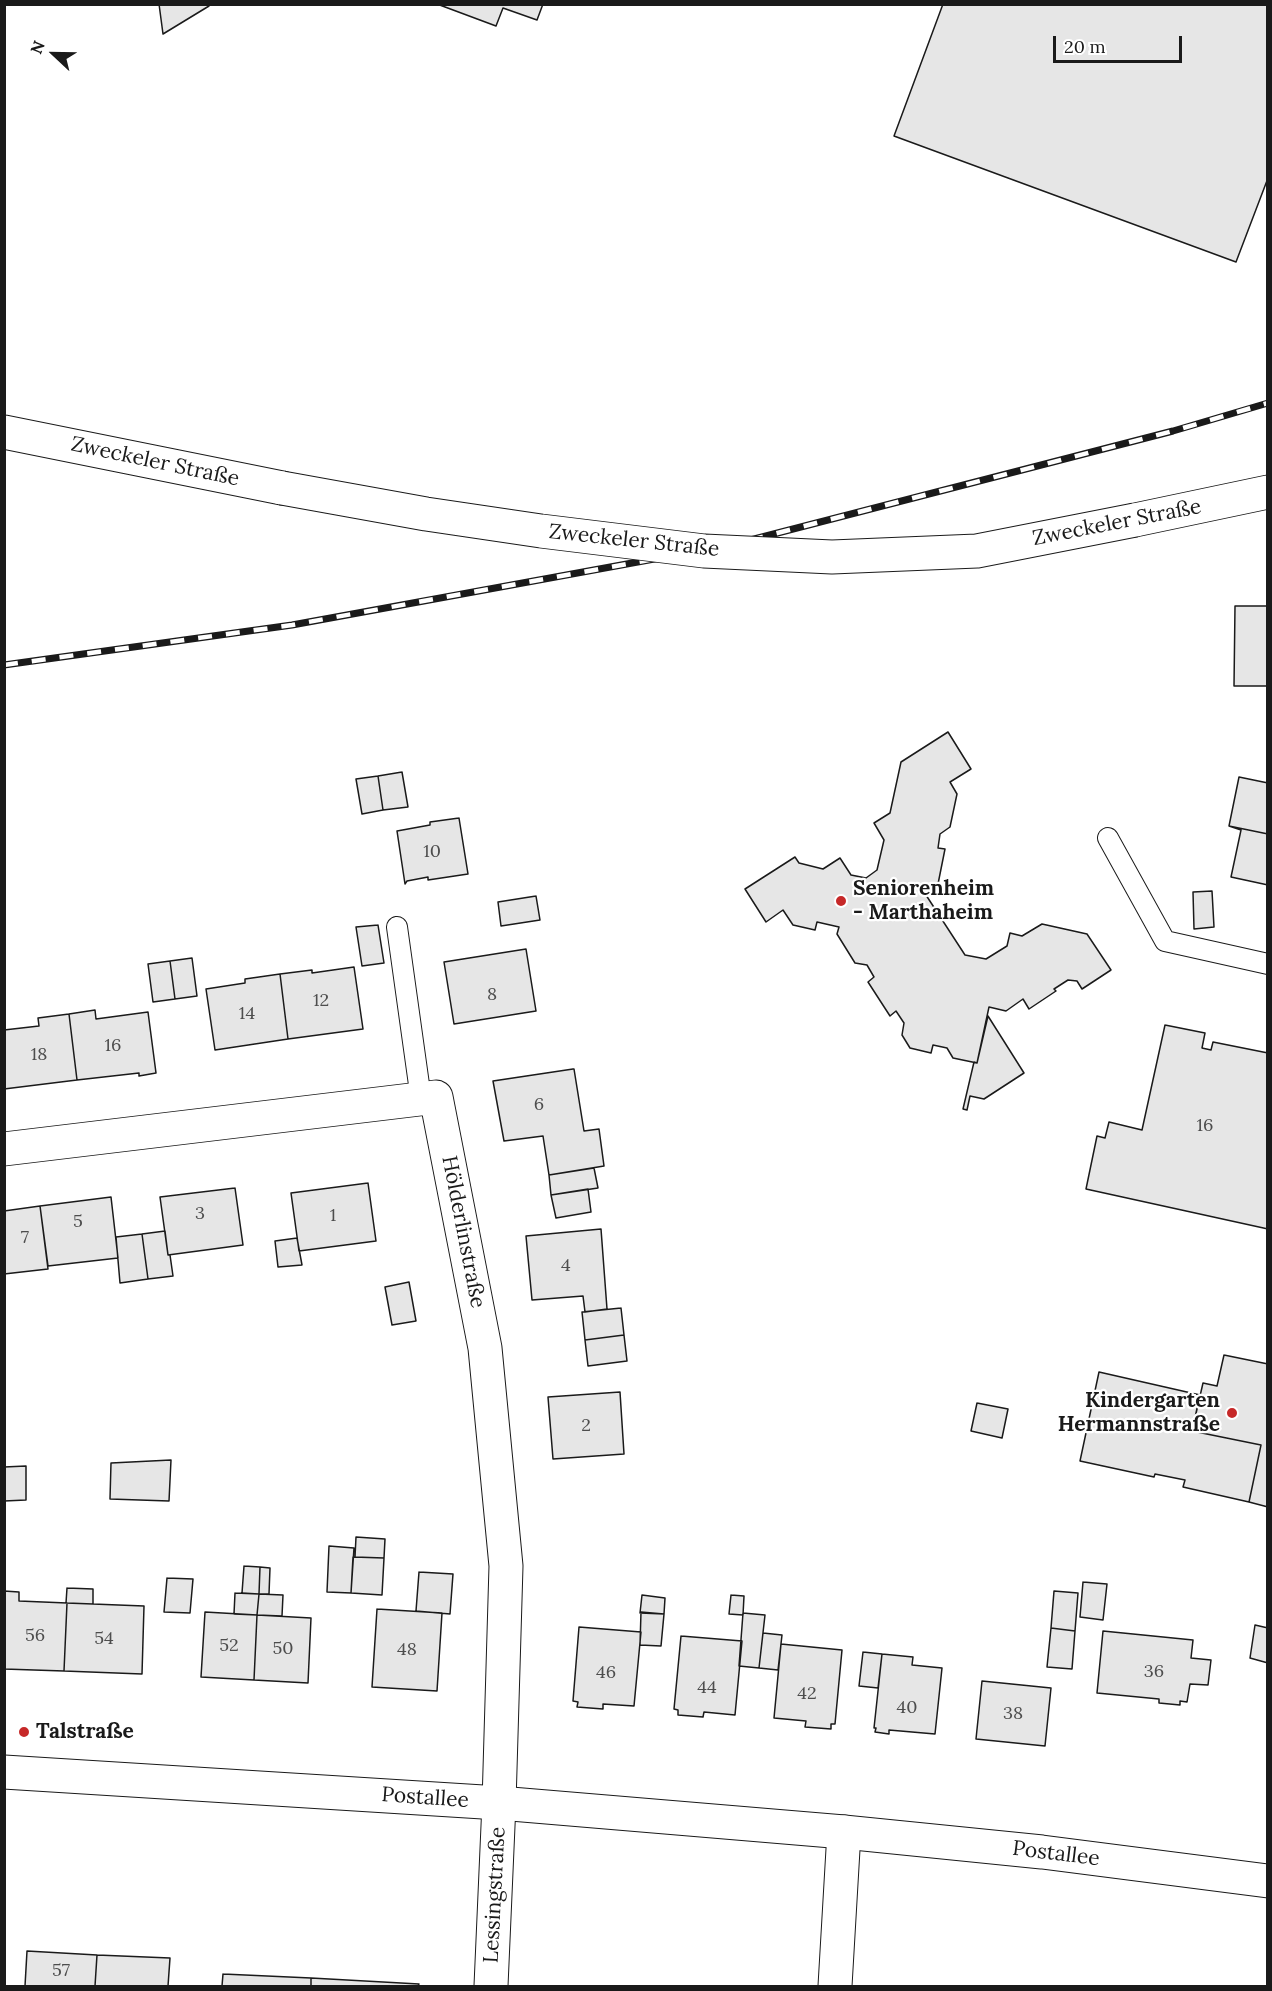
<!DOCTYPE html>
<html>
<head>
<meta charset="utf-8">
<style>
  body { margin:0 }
  #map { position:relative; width:1272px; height:1991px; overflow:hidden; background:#fff; font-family:Lora,serif }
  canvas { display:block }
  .frame { position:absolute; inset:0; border:6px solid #1a1a1a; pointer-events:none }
  .north { position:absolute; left:24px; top:24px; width:60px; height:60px; -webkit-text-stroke:4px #fff; paint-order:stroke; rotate:292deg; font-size:16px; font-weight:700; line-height:24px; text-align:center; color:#1a1a1a }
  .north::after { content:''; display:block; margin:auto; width:21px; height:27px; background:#1a1a1a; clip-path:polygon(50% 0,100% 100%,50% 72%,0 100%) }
  .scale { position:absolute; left:1053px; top:36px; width:129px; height:27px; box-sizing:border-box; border:3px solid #1a1a1a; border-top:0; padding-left:8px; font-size:18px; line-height:21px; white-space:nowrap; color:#1a1a1a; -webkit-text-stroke:4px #fff; paint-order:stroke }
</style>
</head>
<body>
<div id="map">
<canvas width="1272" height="1991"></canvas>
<div class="frame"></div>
<div class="north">N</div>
<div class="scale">20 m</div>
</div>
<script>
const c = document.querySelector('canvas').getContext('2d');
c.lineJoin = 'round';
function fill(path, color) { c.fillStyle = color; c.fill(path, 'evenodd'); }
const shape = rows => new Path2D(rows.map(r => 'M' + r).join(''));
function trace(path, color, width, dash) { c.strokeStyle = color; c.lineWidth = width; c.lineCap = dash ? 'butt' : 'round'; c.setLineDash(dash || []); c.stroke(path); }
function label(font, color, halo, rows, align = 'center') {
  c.font = font + ' Lora,serif'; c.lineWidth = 4.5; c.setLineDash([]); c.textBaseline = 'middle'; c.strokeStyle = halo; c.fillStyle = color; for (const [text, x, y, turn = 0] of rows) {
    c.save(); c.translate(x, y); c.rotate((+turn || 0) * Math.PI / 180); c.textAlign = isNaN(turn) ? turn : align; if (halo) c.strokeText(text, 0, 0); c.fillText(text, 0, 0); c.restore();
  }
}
const building = shape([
  [159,4,209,4,209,6,163,34,159,4],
  [437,4,543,4,537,20,503,8,496,26,437,4],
  [943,4,1268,4,1268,178,1236,262,894,136,943,4],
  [1235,606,1268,606,1268,686,1234,686,1235,606],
  [948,732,971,769,950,782,957,794,950,827,940,834,938,848,945,849,938,884,924,892,965,955,986,959,1007,946,1010,933,1022,936,1042,924,1087,934,1111,970,1082,989,1077,981,1068,980,1054,989,1056,991,1029,1009,1023,999,1006,1011,989,1007,977,1063,953,1058,947,1048,933,1045,931,1053,910,1048,902,1035,904,1023,896,1011,890,1016,868,982,874,977,867,965,855,963,837,934,839,927,817,922,815,930,793,925,783,910,766,922,745,889,795,857,799,863,823,869,840,858,851,875,866,878,877,870,884,840,874,823,890,813,901,762,948,732],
  [402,772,408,807,383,810,378,776,402,772],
  [378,776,383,810,362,814,356,779,378,776],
  [1239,777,1268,783,1268,834,1229,826,1239,777],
  [459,818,468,874,428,880,428,877,407,881,405,884,397,831,430,825,430,822,459,818],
  [1229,826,1268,834,1268,885,1231,877,1241,830,1229,826],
  [1212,891,1214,927,1194,929,1193,892,1212,891],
  [536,896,540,920,501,926,498,902,536,896],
  [378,925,384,963,362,966,356,927,378,925],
  [526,949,536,1011,454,1024,444,962,526,949],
  [192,958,197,996,175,999,170,961,192,958],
  [170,961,175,999,153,1002,148,964,170,961],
  [354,967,363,1029,288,1039,280,974,312,970,312,973,354,967],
  [280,974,288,1039,215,1050,206,989,245,983,245,979,280,974],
  [95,1010,96,1019,148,1012,156,1073,139,1076,139,1073,77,1080,69,1014,95,1010],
  [69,1014,77,1080,4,1089,4,1030,39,1026,38,1018,69,1014],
  [988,1016,1024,1073,984,1099,970,1096,967,1110,963,1109,974,1062,977,1063,988,1016],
  [1165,1025,1205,1033,1202,1048,1211,1050,1213,1042,1268,1053,1268,1229,1086,1189,1097,1136,1105,1138,1109,1122,1142,1130,1165,1025],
  [573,1069,574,1069,584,1131,599,1129,604,1166,549,1175,543,1136,504,1141,493,1081,573,1069],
  [594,1168,598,1188,551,1195,549,1175,594,1168],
  [368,1183,376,1241,299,1251,291,1193,368,1183],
  [235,1188,243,1245,168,1255,160,1197,235,1188],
  [588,1189,591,1212,556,1218,551,1195,588,1189],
  [111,1197,118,1258,48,1266,40,1206,111,1197],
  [40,1206,48,1269,4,1274,4,1211,40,1206],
  [601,1229,607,1309,585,1312,583,1296,532,1300,526,1236,601,1229],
  [165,1231,168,1255,170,1255,173,1276,148,1279,142,1234,165,1231],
  [142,1234,148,1279,120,1283,116,1237,142,1234],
  [297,1238,302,1265,278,1267,275,1241,297,1238],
  [409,1282,416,1321,392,1325,385,1287,409,1282],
  [621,1308,624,1335,585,1340,582,1312,621,1308],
  [624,1335,627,1361,588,1366,585,1340,624,1335],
  [1224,1355,1268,1364,1268,1507,1249,1502,1261,1445,1192,1431,1203,1383,1217,1386,1224,1355],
  [1099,1372,1200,1395,1192,1431,1261,1445,1249,1502,1183,1487,1185,1480,1155,1474,1154,1477,1080,1461,1099,1372],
  [620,1392,624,1454,553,1459,548,1397,620,1392],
  [977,1403,1008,1409,1002,1438,971,1431,977,1403],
  [171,1460,169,1501,110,1499,111,1463,171,1460],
  [26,1466,26,1500,4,1501,4,1467,26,1466],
  [356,1537,385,1539,384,1558,355,1557,356,1537],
  [329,1546,354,1548,351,1593,327,1592,329,1546],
  [353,1557,384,1558,382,1595,351,1593,353,1557],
  [244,1566,260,1567,259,1594,242,1593,244,1566],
  [260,1567,270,1568,269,1594,259,1594,260,1567],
  [419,1572,453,1574,450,1614,416,1611,419,1572],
  [167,1578,193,1579,190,1613,164,1612,167,1578],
  [1083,1582,1107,1584,1103,1620,1080,1617,1083,1582],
  [67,1588,93,1589,93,1604,66,1603,67,1588],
  [4,1591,19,1592,19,1601,67,1603,64,1671,4,1669,4,1591],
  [1054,1591,1078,1593,1075,1631,1051,1628,1054,1591],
  [235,1593,259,1594,257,1615,234,1614,235,1593],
  [259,1594,283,1595,282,1616,257,1615,259,1594],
  [642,1595,665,1598,664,1614,640,1613,642,1595],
  [731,1595,744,1596,743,1615,729,1614,731,1595],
  [67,1603,144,1606,142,1674,64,1671,67,1603],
  [377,1609,442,1613,437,1691,372,1687,377,1609],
  [205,1612,257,1615,254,1680,201,1677,205,1612],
  [641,1612,664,1614,661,1646,640,1645,641,1612],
  [743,1613,765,1615,759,1668,739,1666,743,1613],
  [257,1615,311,1618,308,1683,254,1680,257,1615],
  [1255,1625,1268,1628,1268,1663,1250,1658,1255,1625],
  [579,1627,641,1632,634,1706,603,1704,603,1709,577,1707,578,1702,573,1701,579,1627],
  [1051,1628,1075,1631,1072,1669,1047,1667,1051,1628],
  [1103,1631,1193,1640,1191,1658,1211,1660,1208,1685,1190,1684,1187,1702,1180,1701,1180,1705,1159,1703,1159,1699,1097,1693,1103,1631],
  [763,1633,782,1635,778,1670,759,1668,763,1633],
  [681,1636,742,1641,735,1715,704,1712,703,1717,678,1715,678,1710,674,1709,681,1636],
  [781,1644,842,1650,835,1724,831,1724,831,1729,805,1727,806,1721,774,1718,781,1644],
  [863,1652,882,1654,878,1688,859,1686,863,1652],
  [882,1654,913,1657,912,1665,942,1668,935,1734,889,1730,889,1734,875,1732,876,1728,874,1728,882,1654],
  [982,1681,1051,1688,1045,1746,976,1739,982,1681],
  [27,1951,97,1955,95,1986,25,1986,27,1951],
  [97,1955,170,1958,168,1986,95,1986,97,1955],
  [223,1974,311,1978,311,1986,222,1986,223,1974],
  [311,1978,419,1984,418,1986,311,1986,311,1978]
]);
fill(building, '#e6e6e6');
trace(building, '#1a1a1a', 1.5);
const lane = shape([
  [1108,838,1165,941,1268,964],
  [397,927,421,1099]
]);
const street = shape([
  [4,1149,436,1097,485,1348,506,1566,499,1803,491,1986],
  [835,1986,844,1832]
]);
const secondary = shape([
  [4,432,282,488],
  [1135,520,1268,492],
  [4,1772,499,1803,844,1832,1042,1852,1268,1881]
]);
trace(lane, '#1a1a1a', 22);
trace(street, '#1a1a1a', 35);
trace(secondary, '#1a1a1a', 35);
trace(lane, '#fff', 20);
trace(street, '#fff', 33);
trace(secondary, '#fff', 33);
const rail = shape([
  [4,665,292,625,731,545,1173,431,1268,403]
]);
trace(rail, '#1a1a1a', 7);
trace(rail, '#fff', 4.5, [14]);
const secondaryBridge = shape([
  [282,488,426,514,541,531,704,551,832,557,977,551,1135,520]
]);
trace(secondaryBridge, '#1a1a1a', 35, []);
trace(secondaryBridge, '#fff', 33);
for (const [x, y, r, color] of [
  [841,901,6,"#c62828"],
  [1232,1413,6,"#c62828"],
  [24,1732,6,"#c62828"]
]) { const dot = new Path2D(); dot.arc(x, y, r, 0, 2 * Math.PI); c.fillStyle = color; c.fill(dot); trace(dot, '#fff', 2); }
label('18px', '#4d4d4d', null, [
  ["10",432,852],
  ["8",492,995],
  ["12",321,1001],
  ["14",247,1014],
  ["16",113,1046],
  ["18",39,1055],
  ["6",539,1105],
  ["16",1205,1126],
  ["3",200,1214],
  ["1",333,1216],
  ["5",78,1222],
  ["7",25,1238],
  ["4",566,1266],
  ["2",586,1426],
  ["56",35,1636],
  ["54",104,1639],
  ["52",229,1646],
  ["50",283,1649],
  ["48",407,1650],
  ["36",1154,1672],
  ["46",606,1673],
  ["44",707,1688],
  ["42",807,1694],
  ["40",907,1708],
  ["38",1013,1714],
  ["57",61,1971]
]);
label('21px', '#1a1a1a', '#fff', [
  ["Zweckeler Straße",155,462,12],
  ["Zweckeler Straße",1117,523,-11],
  ["Zweckeler Straße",634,541,6],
  ["Hölderlinstraße",463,1232,79],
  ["Postallee",425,1798,4],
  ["Postallee",1056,1854,7],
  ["Lessingstraße",495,1895,-87]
]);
label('bold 21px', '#1a1a1a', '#fff', [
  ["Seniorenheim",853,889],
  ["- Marthaheim",853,913],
  ["Kindergarten",1220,1401,"right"],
  ["Hermannstraße",1220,1425,"right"],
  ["Talstraße",36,1732]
], 'left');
</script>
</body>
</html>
